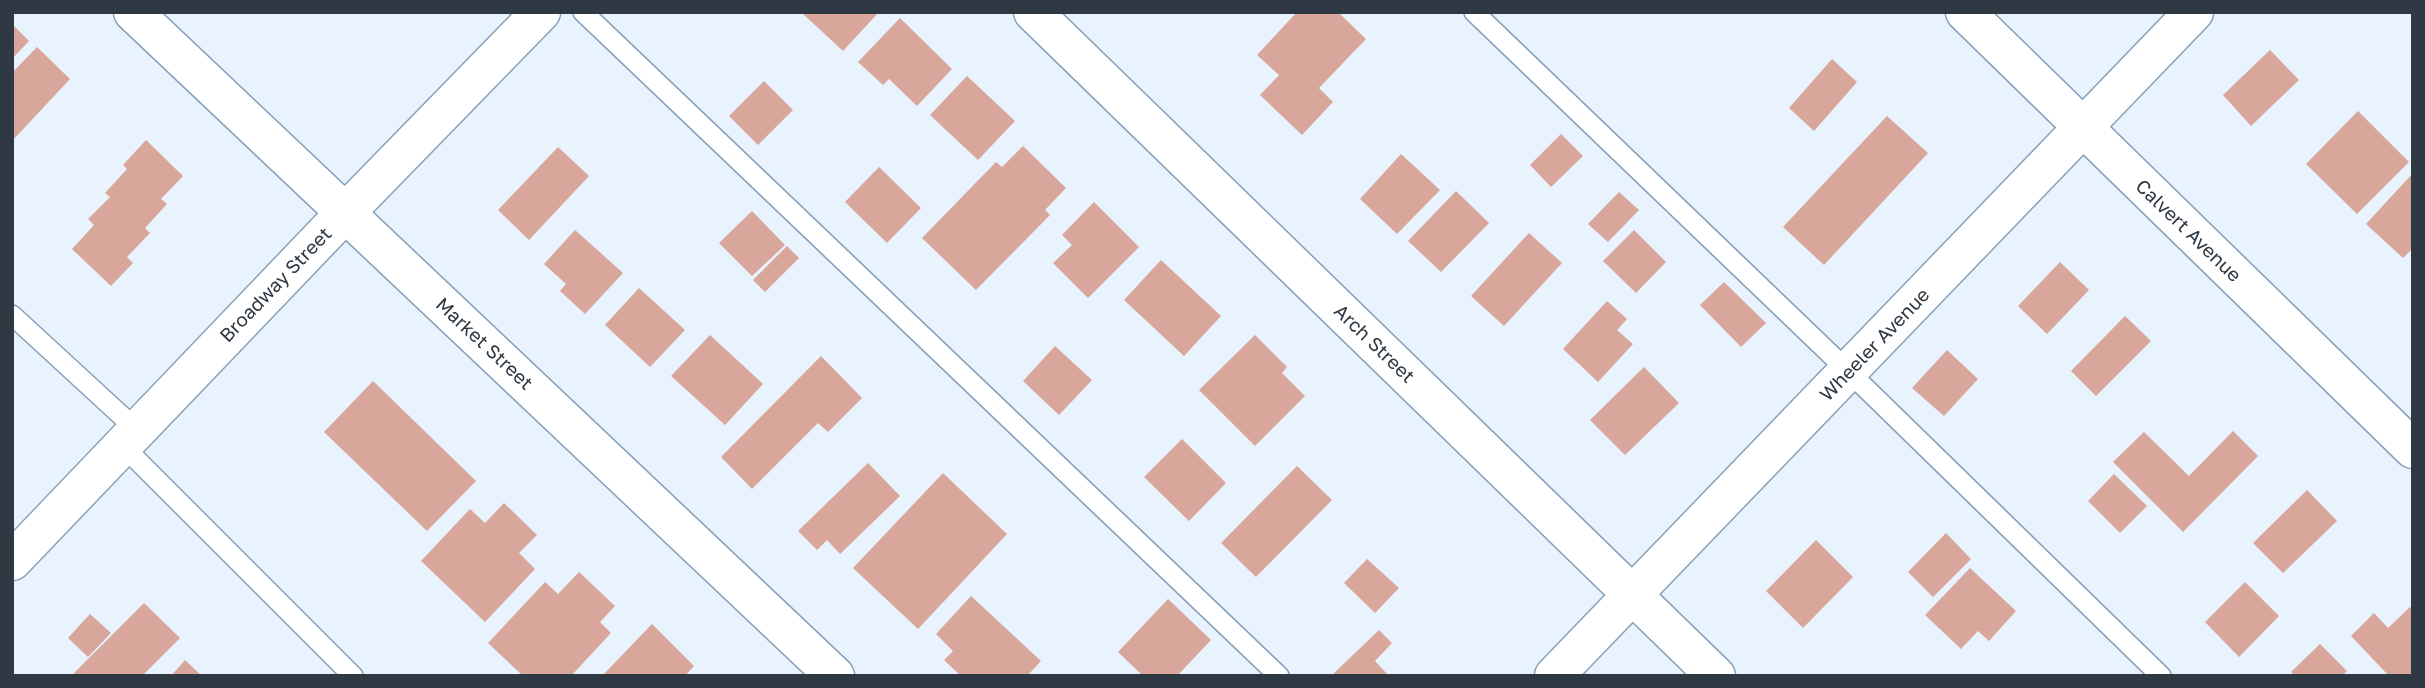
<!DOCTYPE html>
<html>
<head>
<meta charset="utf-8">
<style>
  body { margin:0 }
  #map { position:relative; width:2425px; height:688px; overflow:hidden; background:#e8f3fe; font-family:"Golos Text",sans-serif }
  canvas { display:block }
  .frame { position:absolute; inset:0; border:14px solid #2e3943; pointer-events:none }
</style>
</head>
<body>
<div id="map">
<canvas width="2425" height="688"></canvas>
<div class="frame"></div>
</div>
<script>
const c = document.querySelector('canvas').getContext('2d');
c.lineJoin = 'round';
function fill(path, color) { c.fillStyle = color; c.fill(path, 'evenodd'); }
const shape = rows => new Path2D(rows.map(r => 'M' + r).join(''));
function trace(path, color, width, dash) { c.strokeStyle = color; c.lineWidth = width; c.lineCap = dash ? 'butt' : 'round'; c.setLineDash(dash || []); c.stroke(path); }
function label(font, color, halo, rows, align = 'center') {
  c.font = font + ' "Golos Text",sans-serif'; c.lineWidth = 6; c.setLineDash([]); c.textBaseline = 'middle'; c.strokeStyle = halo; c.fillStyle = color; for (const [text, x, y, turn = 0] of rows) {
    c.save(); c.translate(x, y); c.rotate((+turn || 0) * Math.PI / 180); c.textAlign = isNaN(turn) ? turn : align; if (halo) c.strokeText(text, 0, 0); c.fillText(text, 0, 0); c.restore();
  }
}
fill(shape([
  [801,12,879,12,843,51],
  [1297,12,1338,12,1366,39,1319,88,1333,102,1302,135,1260,95,1279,75,1257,55],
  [900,18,952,69,917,106,889,79,883,85,858,62],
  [12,24,29,41,12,59],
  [37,47,70,79,12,141,12,73],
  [2270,50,2299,80,2251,126,2223,95],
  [1832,59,1857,82,1814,131,1789,108],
  [967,76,1015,121,978,160,930,115],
  [764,81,793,110,758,145,729,116],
  [2358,111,2409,162,2357,214,2306,164],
  [1887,116,1928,153,1824,265,1783,227],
  [1561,134,1583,156,1551,187,1530,165],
  [146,140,183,176,161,199,167,204,145,228,150,233,127,257,133,263,111,286,72,249,94,225,88,219,110,197,105,193,127,169,123,165],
  [1023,146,1066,188,1045,210,1050,215,976,290,922,238,996,162,1002,167],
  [558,147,589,176,529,240,498,210],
  [1401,154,1440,190,1397,234,1360,199],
  [879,167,921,208,887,243,845,202],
  [2413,173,2413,248,2403,258,2366,224],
  [1456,191,1489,223,1441,272,1408,241],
  [1619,192,1639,210,1608,242,1588,224],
  [1094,202,1139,247,1088,298,1053,263,1072,245,1062,235],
  [752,211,785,245,752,276,719,243],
  [575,230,623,273,585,314,560,291,566,284,544,264],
  [1634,230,1666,262,1636,293,1603,261],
  [1529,233,1562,263,1504,326,1471,296],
  [787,246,799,258,765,292,753,280],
  [1161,260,1221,316,1184,356,1124,300],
  [2060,262,2089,290,2047,334,2018,306],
  [1724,282,1766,323,1741,347,1700,305],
  [639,288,685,330,650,367,605,325],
  [1607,301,1627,319,1617,330,1633,344,1598,382,1563,349],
  [2125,316,2151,341,2096,396,2071,371],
  [710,335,763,384,725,425,671,376],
  [1255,335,1287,367,1282,373,1305,396,1255,446,1199,390],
  [1055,346,1092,380,1059,415,1023,381],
  [1947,350,1978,379,1944,416,1912,388],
  [821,356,862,398,828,432,818,423,752,489,721,457],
  [1644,367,1679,403,1625,455,1590,420],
  [373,381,476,481,427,531,324,432],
  [2233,431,2258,456,2183,532,2113,462,2144,432,2189,476],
  [1182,439,1226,483,1189,521,1144,477],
  [868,463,900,496,840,554,827,540,817,550,798,531],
  [1297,466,1332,500,1256,577,1221,543],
  [943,473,1007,534,918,629,853,568],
  [2114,474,2147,506,2120,533,2088,501],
  [2307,490,2337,521,2283,573,2253,543],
  [504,503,537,535,519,553,535,569,485,622,421,561,470,509,485,523],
  [1946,533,1971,559,1933,597,1908,572],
  [1816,540,1853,577,1803,628,1766,591],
  [1367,559,1399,588,1375,613,1344,583],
  [1970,568,2016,611,1989,641,1978,631,1961,649,1925,615],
  [579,572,615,606,600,622,611,633,571,676,523,676,488,643,545,582,558,594],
  [2245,582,2279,616,2239,657,2205,622],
  [971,596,1041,661,1027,676,961,676,944,660,953,651,936,634],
  [1168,599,1211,640,1177,676,1143,676,1118,652],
  [144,603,180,638,142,676,77,676,74,673],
  [2410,607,2413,610,2413,673,2410,676,2389,676,2351,636,2374,613,2388,628],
  [90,614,111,633,88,657,68,638],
  [652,624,694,666,685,676,602,676],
  [1379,630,1392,643,1375,661,1389,676,1331,676],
  [2320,644,2347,671,2342,676,2295,676,2291,672],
  [185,660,202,676,171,676]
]), '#d8a69a');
const service = shape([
  [583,12,1279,676],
  [1474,12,1849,372,2161,676],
  [12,315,137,430],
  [122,445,353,676]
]);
const minor = shape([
  [133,12,835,676],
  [1033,12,1716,676],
  [1965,12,2413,449],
  [12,561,345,213,541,12],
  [1554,676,2194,12]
]);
trace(service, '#86a1b9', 22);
trace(minor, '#86a1b9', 41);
trace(service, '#fff', 19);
trace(minor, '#fff', 38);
label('19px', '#2e3943', '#fff', [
  ["Calvert Avenue",2188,231,44],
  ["Broadway Street",276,285,-46],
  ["Market Street",484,344,43],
  ["Arch Street",1374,344,44],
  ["Wheeler Avenue",1875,345,-46]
]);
</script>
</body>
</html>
